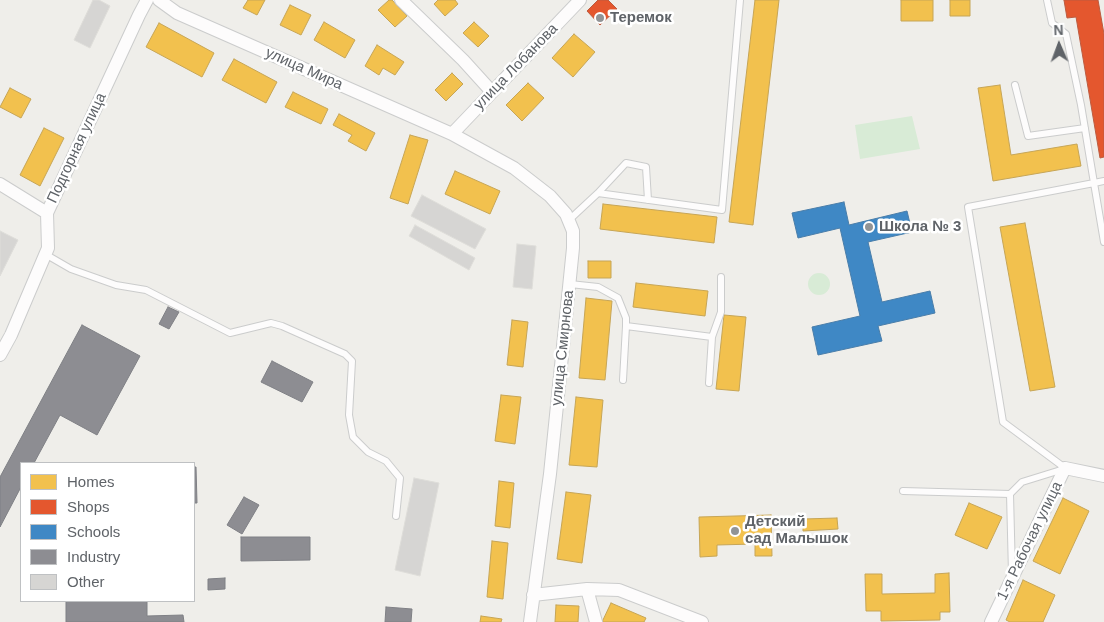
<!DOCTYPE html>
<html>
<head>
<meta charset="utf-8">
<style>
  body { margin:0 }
  #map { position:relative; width:1104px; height:622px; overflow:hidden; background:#efeeea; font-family:Helvetica,sans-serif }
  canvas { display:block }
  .legend { position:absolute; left:20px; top:462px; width:175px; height:140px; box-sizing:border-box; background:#fff; border:1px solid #bfc1c3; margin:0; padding:6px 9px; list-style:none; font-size:15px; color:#5f6368 }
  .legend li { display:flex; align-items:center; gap:10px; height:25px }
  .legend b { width:25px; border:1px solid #bfc1c3 }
  .north { position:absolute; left:1034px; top:20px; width:50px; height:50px; -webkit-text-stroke:4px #fff; paint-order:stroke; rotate:358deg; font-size:14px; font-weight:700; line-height:20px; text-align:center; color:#5f6368 }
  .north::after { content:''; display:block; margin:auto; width:18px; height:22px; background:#5f6368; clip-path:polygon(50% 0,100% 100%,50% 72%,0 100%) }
</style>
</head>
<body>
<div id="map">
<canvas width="1104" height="622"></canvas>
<ul class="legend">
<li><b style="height:14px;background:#f2c14e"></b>Homes</li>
<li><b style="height:14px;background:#e4572e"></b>Shops</li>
<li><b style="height:14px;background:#3f88c5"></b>Schools</li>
<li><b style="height:14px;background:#8d8d92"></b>Industry</li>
<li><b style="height:14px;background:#d6d5d3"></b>Other</li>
</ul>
<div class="north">N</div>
</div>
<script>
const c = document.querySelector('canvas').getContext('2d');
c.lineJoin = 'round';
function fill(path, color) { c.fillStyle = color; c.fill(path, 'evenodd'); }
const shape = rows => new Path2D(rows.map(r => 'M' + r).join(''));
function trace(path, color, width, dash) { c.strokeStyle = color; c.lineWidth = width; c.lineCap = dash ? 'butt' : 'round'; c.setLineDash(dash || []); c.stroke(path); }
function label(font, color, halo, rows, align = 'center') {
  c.font = font + ' Helvetica,sans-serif'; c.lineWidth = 5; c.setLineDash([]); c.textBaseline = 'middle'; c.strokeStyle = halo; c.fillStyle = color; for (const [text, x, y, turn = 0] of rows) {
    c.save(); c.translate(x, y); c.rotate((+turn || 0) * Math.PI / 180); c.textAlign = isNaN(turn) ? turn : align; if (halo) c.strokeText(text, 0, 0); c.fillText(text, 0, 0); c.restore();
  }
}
fill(shape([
  [912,116,920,149,860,159,855,125],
  '808 284a11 11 0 1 1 22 0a11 11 0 1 1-22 0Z'
]), '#d8ebd6');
const homes = shape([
  [248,0,265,0,257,15,243,8,248,0],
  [389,0,392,0,407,16,395,27,378,10,389,0],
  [438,0,455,0,458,4,445,16,434,4,438,0],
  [755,0,779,0,753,225,729,222,755,0],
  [901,0,933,0,933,21,901,21,901,0],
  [950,0,970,0,970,16,950,16,950,0],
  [290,5,311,15,301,35,280,25,290,5],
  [324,22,355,40,345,58,314,40,324,22],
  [474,22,489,36,478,47,463,33,474,22],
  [159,23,214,53,202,77,146,47,159,23],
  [574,34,595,52,573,77,552,58,574,34],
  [377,45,404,62,395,75,383,68,379,75,365,66,377,45],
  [234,59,277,82,266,103,222,80,234,59],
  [452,73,463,84,446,101,435,90,452,73],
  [528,83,544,98,522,121,506,105,528,83],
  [1000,85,1011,155,1077,144,1081,166,993,181,978,88,1000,85],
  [10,88,31,99,21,118,0,107,10,88],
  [293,92,328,109,321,124,285,107,293,92],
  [339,114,375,133,366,151,348,141,352,135,333,125,339,114],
  [44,128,64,138,40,186,20,175,44,128],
  [410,135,428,140,408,204,390,198,410,135],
  [455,171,500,191,490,214,445,194,455,171],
  [603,204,717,217,714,243,600,229,603,204],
  [1025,223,1055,387,1030,391,1000,227,1025,223],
  [588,261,611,261,611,278,588,278,588,261],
  [636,283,708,291,705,316,633,307,636,283],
  [586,298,612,301,605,380,579,378,586,298],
  [724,315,746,317,739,391,716,389,724,315],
  [512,320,528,322,523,367,507,365,512,320],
  [501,395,521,397,515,444,495,441,501,395],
  [576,397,603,400,597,467,569,465,576,397],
  [499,481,514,483,510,528,495,526,499,481],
  [566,492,591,495,582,563,557,559,566,492],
  [1063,498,1089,511,1060,574,1033,561,1063,498],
  [969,503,1002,517,987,549,955,535,969,503],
  [771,515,772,556,755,556,755,544,717,545,717,556,700,557,699,517,771,515],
  [837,518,838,529,803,531,803,519,837,518],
  [492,541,508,543,503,599,487,597,492,541],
  [949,573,950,612,940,612,940,620,881,621,881,611,866,611,865,574,882,574,882,594,935,593,935,574,949,573],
  [1023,580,1055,595,1043,622,1010,622,1006,620,1023,580],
  [611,603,646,618,644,622,602,622,611,603],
  [556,605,579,606,578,622,555,622,556,605],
  [481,616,502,619,501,622,480,622,481,616]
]);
fill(homes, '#f2c14e');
trace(homes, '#c6a556', 1);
const shops = shape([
  [598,0,608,0,617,9,600,25,587,11,598,0],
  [1064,0,1098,0,1104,34,1104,157,1100,158,1076,17,1067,18,1064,0]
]);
fill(shops, '#e4572e');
trace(shops, '#bc5b3f', 1);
const schools = shape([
  [844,202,849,225,907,211,912,232,868,242,882,302,930,291,935,313,878,326,882,341,818,355,812,327,860,316,840,228,798,238,792,213,844,202]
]);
fill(schools, '#3f88c5');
trace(schools, '#497da9', 1);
const industry = shape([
  [168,307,179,312,169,329,159,324,168,307],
  [82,325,140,356,97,435,60,415,34,463,21,463,21,487,0,527,0,477,82,325],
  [272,361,313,382,302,402,261,382,272,361],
  [194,467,196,467,197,503,194,503,194,467],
  [244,497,259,505,242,534,227,525,244,497],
  [241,537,310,537,310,560,241,561,241,537],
  [225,578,225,589,208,590,208,579,225,578],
  [66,601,147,601,147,616,183,615,184,622,66,622,66,601],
  [386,607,412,609,411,622,385,622,386,607]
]);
fill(industry, '#8d8d92');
trace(industry, '#7f8085', 1);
const building = shape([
  [93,0,99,0,110,6,90,48,74,40,93,0],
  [422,195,486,229,475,249,411,216,422,195],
  [415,225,475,258,469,270,409,236,415,225],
  [0,231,18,240,0,276,0,231],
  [517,244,536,246,532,289,513,287,517,244],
  [414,478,439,483,420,576,395,570,414,478]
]);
fill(building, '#d6d5d3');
trace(building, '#deddd9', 1);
const lane = shape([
  [1047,0,1052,23,1066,34,1081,105,1094,183,1104,181],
  [1015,85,1028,136,1085,128],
  [598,193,626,163,646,167,648,200],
  [569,220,598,193,722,210,740,0],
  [45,254,71,269,116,285,146,290,230,333,271,323,282,326,345,354,352,361,349,415,353,437,368,452,386,461,400,478,396,516],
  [570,284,598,287,618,298,626,318,626,326,712,337,709,383],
  [712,337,721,312,721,277],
  [623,380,626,326],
  [1065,468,1003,422,968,207,1094,183,1104,242],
  [903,491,1010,494],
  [1012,574,1010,494,1022,482,1064,469]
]);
const street = shape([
  [159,0,177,13,452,134,514,168,550,196,566,214,573,231,573,248,550,474,530,622],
  [401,0,463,60,492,92],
  [452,134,580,0],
  [0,184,47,213],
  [0,355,11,335,48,248,47,213,139,15,147,0],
  [587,589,596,622],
  [533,595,587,589,619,590,702,622],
  [991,622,1065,468,1104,476]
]);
trace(lane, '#cbcccc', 8);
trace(street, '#cbcccc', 14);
trace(lane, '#fdfcfc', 6);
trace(street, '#fdfcfc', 12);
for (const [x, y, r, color] of [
  [600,18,5,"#919496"],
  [869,227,5,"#919496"],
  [735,531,5,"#919496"]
]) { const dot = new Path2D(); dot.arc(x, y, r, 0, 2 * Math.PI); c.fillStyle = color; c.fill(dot); trace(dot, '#fff', 2); }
label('bold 15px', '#5f6368', '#fff', [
  ["Теремок",610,18],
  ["Школа № 3",879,227],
  ["Детский",745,522],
  ["сад Малышок",745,539]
], 'left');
label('15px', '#5f6368', '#fff', [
  ["улица Лобанова",516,67,-46],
  ["улица Мира",304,69,24],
  ["Подгорная улица",77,148,-65],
  ["улица Смирнова",563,348,-84],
  ["1-я Рабочая улица",1030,541,-64]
]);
</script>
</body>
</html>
